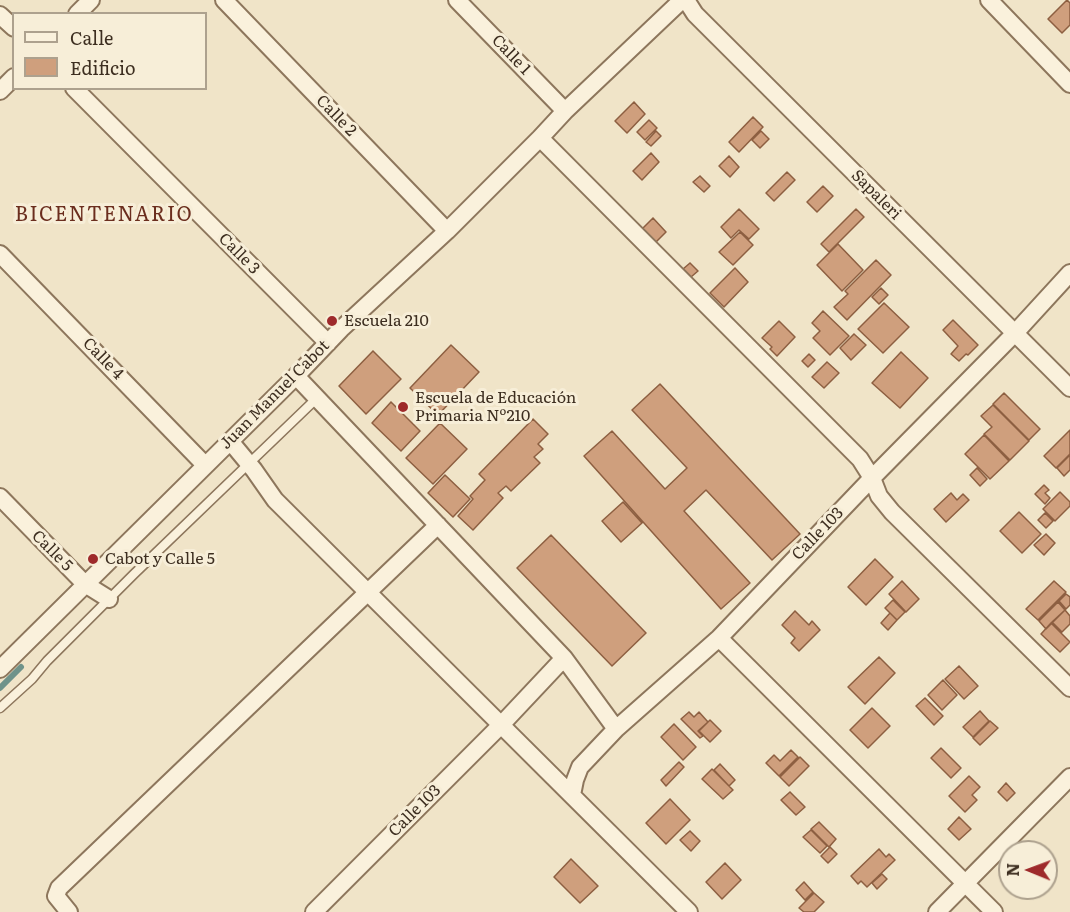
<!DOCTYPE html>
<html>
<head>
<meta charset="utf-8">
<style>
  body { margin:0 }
  #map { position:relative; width:1070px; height:912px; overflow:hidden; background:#f0e4c8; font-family:Literata,serif }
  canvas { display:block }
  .legend { position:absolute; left:12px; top:12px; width:195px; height:78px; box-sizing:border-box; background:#f7eed8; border:2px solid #ada18e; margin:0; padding:8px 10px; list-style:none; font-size:18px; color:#3d2e20 }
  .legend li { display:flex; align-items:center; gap:12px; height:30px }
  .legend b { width:30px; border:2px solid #ada18e }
  .north { position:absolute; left:998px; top:840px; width:60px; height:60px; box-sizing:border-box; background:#f7eed8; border:2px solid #ada18e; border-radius:50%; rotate:271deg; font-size:16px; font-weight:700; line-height:24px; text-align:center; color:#3d2e20 }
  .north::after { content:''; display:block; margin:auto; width:21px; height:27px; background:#9e2a2b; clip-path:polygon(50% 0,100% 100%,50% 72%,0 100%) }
</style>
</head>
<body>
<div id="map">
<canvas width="1070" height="912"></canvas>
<ul class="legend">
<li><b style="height:8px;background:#faf1dc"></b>Calle</li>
<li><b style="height:16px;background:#cf9f7d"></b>Edificio</li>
</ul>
<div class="north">N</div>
</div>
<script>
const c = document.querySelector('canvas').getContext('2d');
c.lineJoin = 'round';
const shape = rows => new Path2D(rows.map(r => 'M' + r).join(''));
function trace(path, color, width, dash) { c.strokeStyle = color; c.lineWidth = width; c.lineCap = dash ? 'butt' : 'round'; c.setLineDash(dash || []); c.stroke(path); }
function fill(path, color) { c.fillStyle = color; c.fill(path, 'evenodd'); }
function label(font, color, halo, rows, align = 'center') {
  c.font = font + ' Literata,serif'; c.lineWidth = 6; c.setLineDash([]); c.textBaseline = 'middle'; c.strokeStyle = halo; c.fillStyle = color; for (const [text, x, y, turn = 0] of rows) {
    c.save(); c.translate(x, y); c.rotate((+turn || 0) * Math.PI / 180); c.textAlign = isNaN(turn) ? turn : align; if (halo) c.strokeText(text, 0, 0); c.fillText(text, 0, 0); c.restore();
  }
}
trace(shape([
  [0,688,21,667]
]), '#6f938a', 6);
const building = shape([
  [1067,0,1070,3,1070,25,1062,33,1048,19,1067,0],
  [634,102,645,114,627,133,615,121,634,102],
  [753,117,763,127,739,152,729,142,753,117],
  [649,120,657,128,645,140,637,132,649,120],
  [656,131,661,136,651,146,646,142,656,131],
  [761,131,769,139,760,148,752,140,761,131],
  [651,153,659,162,642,180,633,171,651,153],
  [729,156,739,167,730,177,719,166,729,156],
  [787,172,795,180,774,201,766,193,787,172],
  [700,176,710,186,704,192,693,182,700,176],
  [823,186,833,196,817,212,807,202,823,186],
  [739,209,759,229,749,239,739,230,731,238,721,227,739,209],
  [856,209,864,217,829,252,821,244,856,209],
  [653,218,666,232,655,243,641,230,653,218],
  [740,232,753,245,733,265,719,252,740,232],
  [838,244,863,270,842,291,817,265,838,244],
  [876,260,891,275,847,320,834,307,848,294,845,291,876,260],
  [690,263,698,271,691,277,683,269,690,263],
  [735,268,748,282,724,307,710,293,735,268],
  [881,288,888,295,879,304,872,297,881,288],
  [884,303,909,327,883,353,858,329,884,303],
  [823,311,849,336,830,355,813,338,820,331,812,323,823,311],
  [953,320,978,345,968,355,966,354,959,361,951,354,958,346,943,330,953,320],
  [779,321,795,337,777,356,770,349,772,347,762,338,779,321],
  [854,334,866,345,851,360,840,348,854,334],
  [451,345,479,372,438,415,410,388,451,345],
  [373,351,401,379,366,414,339,386,373,351],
  [901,352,928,378,900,408,872,383,901,352],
  [809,354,815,360,808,367,802,361,809,354],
  [827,362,839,373,824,388,812,377,827,362],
  [660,384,800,534,772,560,706,490,684,511,750,583,721,609,584,456,612,431,665,489,687,468,632,410,660,384],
  [1004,393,1040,429,1029,440,993,404,1004,393],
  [391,402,420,431,401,451,372,423,391,402],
  [993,405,1029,441,1010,460,984,434,992,427,981,416,993,405],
  [533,419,548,434,538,444,543,449,534,457,540,463,511,491,506,486,498,493,503,498,473,530,458,516,473,499,470,496,485,480,479,474,533,419],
  [440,423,467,449,433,484,406,458,440,423],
  [1070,430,1070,454,1056,468,1044,456,1070,430],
  [984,435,1009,461,990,479,965,454,984,435],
  [1070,455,1070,470,1064,476,1057,468,1070,455],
  [977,468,987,479,980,486,970,475,977,468],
  [445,475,470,499,453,517,428,493,445,475],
  [1044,485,1049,490,1045,493,1050,498,1045,504,1035,494,1044,485],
  [1060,492,1070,502,1070,506,1055,521,1043,509,1060,492],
  [951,493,957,500,963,494,969,500,946,522,934,509,951,493],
  [623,502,642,523,621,542,602,521,623,502],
  [1019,512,1041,534,1022,553,1000,531,1019,512],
  [1045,513,1053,521,1046,528,1038,520,1045,513],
  [1046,534,1055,543,1044,555,1034,545,1046,534],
  [551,535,646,633,612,666,517,568,551,535],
  [875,559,893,577,866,605,848,587,875,559],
  [902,581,919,599,906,612,889,594,902,581],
  [1054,581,1066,592,1038,620,1026,609,1054,581],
  [1066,594,1070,597,1070,605,1066,609,1059,601,1066,594],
  [893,600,905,612,897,620,885,608,893,600],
  [1058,602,1065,610,1046,629,1039,621,1058,602],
  [1065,610,1070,616,1070,624,1062,632,1052,622,1065,610],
  [795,611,809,625,812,621,820,630,799,651,791,643,795,638,782,625,795,611],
  [890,613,897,620,888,630,881,623,890,613],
  [1051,623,1070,642,1060,652,1041,634,1051,623],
  [879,657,895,673,865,704,848,687,879,657],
  [959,666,978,686,964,699,945,679,959,666],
  [943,680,957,695,942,710,928,695,943,680],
  [925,698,943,716,934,725,916,706,925,698],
  [872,708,890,726,868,748,850,730,872,708],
  [980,711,989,721,973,737,963,727,980,711],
  [689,712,694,717,699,712,708,722,698,731,703,736,700,738,681,719,689,712],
  [710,720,721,731,710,742,699,731,710,720],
  [990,721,998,728,980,745,973,738,990,721],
  [674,724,696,747,683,760,661,737,674,724],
  [941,748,961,768,951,778,931,758,941,748],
  [791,750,798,757,779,776,766,763,774,755,780,761,791,750],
  [800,757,809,766,789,786,780,777,800,757],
  [679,762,684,767,666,786,661,780,679,762],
  [720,764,735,780,729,786,714,770,720,764],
  [712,769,733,790,723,799,702,779,712,769],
  [969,776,980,787,972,795,977,800,965,812,949,796,969,776],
  [1006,783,1015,793,1007,801,998,792,1006,783],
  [790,792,805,807,796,815,781,800,790,792],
  [670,799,690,820,666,844,646,823,670,799],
  [959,817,971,829,959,840,948,829,959,817],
  [819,822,836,839,829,847,811,829,819,822],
  [811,830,827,846,820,853,803,837,811,830],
  [690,831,700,841,691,851,680,840,690,831],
  [830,847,837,854,828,863,821,856,830,847],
  [879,849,886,857,889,854,895,860,867,887,861,881,858,884,851,876,879,849],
  [571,859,598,886,580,903,554,877,571,859],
  [725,863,741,880,722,899,706,882,725,863],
  [882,874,887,879,877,889,872,883,882,874],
  [804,882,813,892,805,900,796,890,804,882],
  [814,893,824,902,814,912,804,912,799,908,814,893]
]);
fill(building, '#cf9f7d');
trace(building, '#8d5f41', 1.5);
const service = shape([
  [0,708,32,679,47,661,134,574,317,398]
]);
const minor = shape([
  [224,0,447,231],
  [457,0,565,111],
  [686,0,695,14,1070,388],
  [989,0,1070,84],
  [77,14,91,0],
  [0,15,14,28],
  [74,88,328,343],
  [0,91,14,77],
  [540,138,860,459,872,478,879,496,892,512,1070,688],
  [0,254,205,465],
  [296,376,564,658,616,729],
  [230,441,254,470,275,500,689,912],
  [0,497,85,584,109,599],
  [719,638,994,912],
  [0,669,296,376,341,329,447,231,540,138,565,111,682,0],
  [572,795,575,780,580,767,616,729,719,638,872,478,1015,333,1070,273],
  [69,912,56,896,59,888,438,525],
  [314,912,501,725,564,658],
  [937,912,1070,777]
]);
trace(service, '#8d765c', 11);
trace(minor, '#8d765c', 20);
trace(service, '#faf1dc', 8);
trace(minor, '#faf1dc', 16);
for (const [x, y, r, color] of [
  [332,321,6,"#9e2a2b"],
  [403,407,6,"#9e2a2b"],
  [93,559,6,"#9e2a2b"]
]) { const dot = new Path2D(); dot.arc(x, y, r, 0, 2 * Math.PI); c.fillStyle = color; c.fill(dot); trace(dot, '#f7eed8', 2); }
label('16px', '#3d2e20', '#f7eed8', [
  ["Calle 1",511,55,46],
  ["Calle 2",336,116,46],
  ["Sapaleri",876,195,45],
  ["Calle 3",239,254,45],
  ["Calle 4",103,359,46],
  ["Juan Manuel Cabot",275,395,-45],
  ["Calle 103",818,534,-46],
  ["Calle 5",52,551,45],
  ["Calle 103",415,811,-45]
]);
label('16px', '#3d2e20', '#f7eed8', [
  ["Escuela 210",344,321],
  ["Escuela de Educación",415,398],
  ["Primaria Nº210",415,416],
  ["Cabot y Calle 5",105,559]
], 'left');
c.letterSpacing = '1.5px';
label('20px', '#6b2e1e', '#f7eed8', [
  ["BICENTENARIO",104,215]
]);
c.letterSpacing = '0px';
</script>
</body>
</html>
